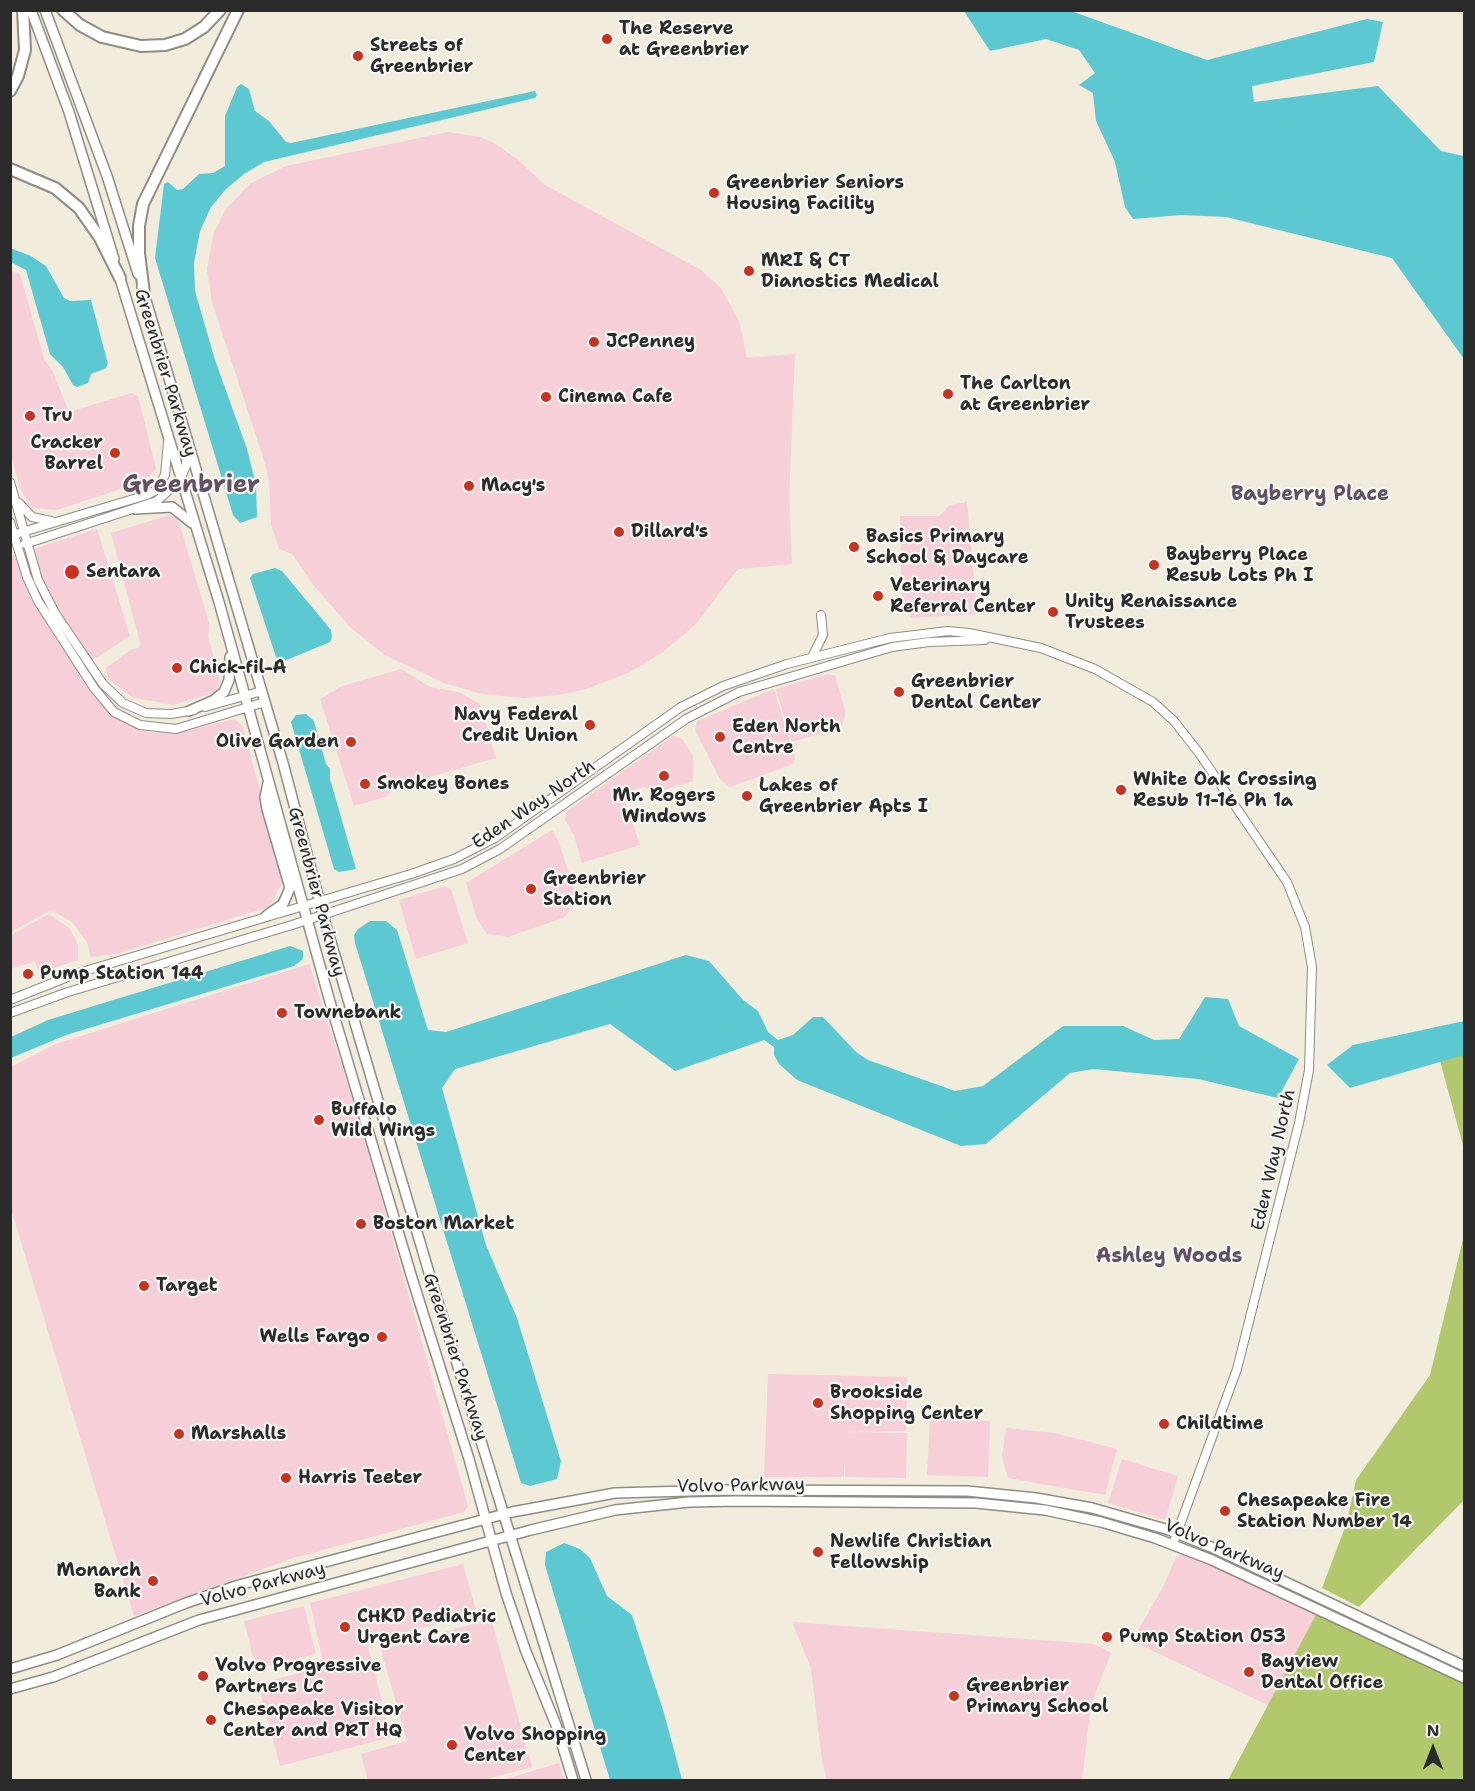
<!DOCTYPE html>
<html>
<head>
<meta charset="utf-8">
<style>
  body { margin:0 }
  #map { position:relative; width:1475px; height:1791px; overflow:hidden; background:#f1ecdb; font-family:"Shantell Sans",sans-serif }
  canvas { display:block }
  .frame { position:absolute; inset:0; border:12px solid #2b2b2b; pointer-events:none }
  .north { position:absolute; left:1403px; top:1719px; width:60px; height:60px; -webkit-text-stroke:4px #f6f6f2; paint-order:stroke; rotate:0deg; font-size:16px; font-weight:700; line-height:24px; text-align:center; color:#2b2b2b }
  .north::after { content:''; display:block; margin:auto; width:21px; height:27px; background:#2b2b2b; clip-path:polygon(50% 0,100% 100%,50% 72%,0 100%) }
</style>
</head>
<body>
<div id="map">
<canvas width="1475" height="1791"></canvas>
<div class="frame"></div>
<div class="north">N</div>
</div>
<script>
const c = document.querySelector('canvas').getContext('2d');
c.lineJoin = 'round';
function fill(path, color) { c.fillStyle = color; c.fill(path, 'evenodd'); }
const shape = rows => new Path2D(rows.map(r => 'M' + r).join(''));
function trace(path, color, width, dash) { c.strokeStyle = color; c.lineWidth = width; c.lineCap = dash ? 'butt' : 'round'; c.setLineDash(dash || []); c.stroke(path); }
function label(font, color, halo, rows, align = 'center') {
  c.font = font + ' "Shantell Sans",sans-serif'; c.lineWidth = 4.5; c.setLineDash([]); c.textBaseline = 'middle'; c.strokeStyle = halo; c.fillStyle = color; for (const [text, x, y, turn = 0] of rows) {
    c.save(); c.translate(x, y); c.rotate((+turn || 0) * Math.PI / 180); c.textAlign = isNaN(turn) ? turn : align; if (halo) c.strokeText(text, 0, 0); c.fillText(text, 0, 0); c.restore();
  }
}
fill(shape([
  [448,132,480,137,492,142,517,159,545,185,701,270,721,288,739,321,747,358,795,354,789,497,792,564,738,569,695,625,663,652,628,673,586,689,559,695,524,698,482,694,444,683,385,655,351,628,315,587,292,554,279,549,271,524,269,480,263,457,212,302,207,269,214,232,226,209,251,183,286,166],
  [11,271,20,274,44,359,53,372,69,412,132,393,138,396,156,469,145,481,57,510,31,508,20,488,11,454],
  [967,502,977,614,911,618,902,595,900,516,939,516,950,505],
  [170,515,178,519,209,623,208,637,220,679,216,692,173,705,132,697,108,679,106,668,132,649,139,648,140,643,111,533],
  [97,529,130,636,76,671,93,695,114,717,140,730,154,733,188,731,234,719,242,725,284,880,269,907,116,954,91,957,87,942,72,922,51,910,11,932,11,556],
  [401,669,430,687,459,692,480,704,496,758,398,786,385,797,354,806,320,699,342,686],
  [828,674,835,676,846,713,841,728,791,742,776,689],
  [774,689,795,759,793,764,730,787,720,779,695,730,697,721],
  [673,736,682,739,693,756,693,781,654,793,645,787,622,793,640,845,582,863,574,835,565,820,566,812],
  [552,830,558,840,575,891,574,902,569,912,563,918,508,937,487,934,477,919,466,883],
  [445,886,451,889,468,943,416,959,399,900],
  [49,914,69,928,78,944,78,960,39,973,35,961,11,969,11,935],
  [309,964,360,1123,468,1506,464,1512,293,1558,134,1616,11,1209,11,1067,56,1044],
  [768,1374,907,1377,906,1431,844,1432,907,1433,906,1478,845,1477,844,1461,844,1477,764,1477],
  [930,1419,990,1421,988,1477,927,1475],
  [1006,1428,1055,1433,1117,1449,1105,1495,1008,1478,1002,1457],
  [1122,1459,1178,1476,1165,1520,1108,1503],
  [1184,1554,1317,1613,1270,1706,1132,1641,1164,1585,1176,1557],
  [463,1564,477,1614,367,1642,391,1737,280,1766,258,1684,324,1666,310,1603],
  [304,1606,316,1654,256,1669,244,1621],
  [491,1619,532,1767,483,1780,368,1780,361,1754,407,1741,381,1650],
  [792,1622,1094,1644,1111,1653,1091,1704,1082,1780,827,1780,822,1761,811,1668],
  [559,1763,564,1780,502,1780]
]), '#f6cfd9');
fill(shape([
  [1464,1038,1464,1149,1436,1046],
  [1464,1235,1464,1500,1359,1607,1322,1588,1347,1522,1356,1480,1430,1375],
  [1317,1613,1464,1684,1464,1780,1228,1780]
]), '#b1c86c');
fill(shape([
  [964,11,1071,11,1207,60,1367,19,1383,22,1374,62,1252,86,1254,102,1378,86,1441,151,1464,156,1464,359,1392,258,1226,217,1181,215,1133,219,1125,207,1115,162,1096,121,1093,93,1079,85,1095,73,1079,50,1046,39,990,51],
  [241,84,249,89,255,111,269,121,286,142,291,143,535,91,537,95,535,98,264,162,244,174,226,189,211,207,200,231,194,263,195,291,215,360,247,449,256,485,257,517,240,523,233,515,155,258,164,184,168,182,177,190,183,189,199,174,213,173,225,166,225,116,237,87],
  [10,248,31,256,46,266,64,298,70,301,91,300,108,364,106,368,91,374,88,383,77,387,73,385,63,367,50,354,26,270,11,262],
  [275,568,282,571,331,630,332,637,330,642,282,662,277,660,250,578,253,574],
  [306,714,314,721,326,764,330,769,330,779,356,869,339,872,334,869,291,722,296,715],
  [370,921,386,921,397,930,428,1030,446,1032,686,955,709,961,743,1000,758,1011,768,1032,778,1040,793,1035,813,1017,823,1017,856,1052,868,1060,955,1091,983,1086,1063,1026,1123,1026,1154,1040,1179,1039,1205,997,1228,999,1239,1026,1299,1059,1278,1098,1198,1079,1094,1069,1070,1073,986,1144,961,1146,797,1080,779,1064,774,1055,774,1047,764,1040,675,1071,610,1024,455,1069,442,1088,486,1245,517,1318,561,1461,557,1479,530,1486,521,1483,355,943,354,935,358,929],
  [290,946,303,951,303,959,294,966,66,1035,11,1058,11,1037,48,1020],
  [1464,1021,1464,1055,1350,1088,1327,1065,1353,1045],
  [564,1543,580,1549,590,1558,607,1596,632,1615,664,1713,682,1780,610,1780,545,1565,546,1552]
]), '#5cc9d2');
const minor = shape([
  [10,482,38,580,55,613,103,684,123,703,146,713,171,714,194,710],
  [19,503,32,517,51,521],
  [10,522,27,577,38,601,94,688,114,712,140,725,176,729,265,702],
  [19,533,147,495,156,490,165,475,168,442],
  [25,544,157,501,180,480,186,466,187,445],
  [812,657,823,635,821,615],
  [205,707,262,691],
  [10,1000,75,974,411,874,454,859,495,838,681,707,723,686,787,664,890,638,948,631,969,633,1041,648,1095,669,1153,702,1174,721,1199,753,1287,882,1305,927,1312,967,1309,1070,1299,1123,1237,1369,1173,1544],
  [10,1013,68,992,292,925,462,869,500,849,686,719,739,692,892,647,929,642,985,640]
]);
const major = shape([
  [31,10,69,112,114,259],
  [45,10,107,176,138,274],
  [118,272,219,602,330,1002,412,1278,469,1459,506,1593,525,1649,556,1725,573,1780],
  [142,287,283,763,325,922,433,1286,586,1780],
  [135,509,172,507,192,523],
  [189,711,214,700,224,692,229,680,230,657],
  [266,916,283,904,290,888,267,809,265,797,268,783],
  [10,1669,57,1655,186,1603,239,1585,512,1512,615,1493,725,1490,967,1491,1036,1498,1092,1508,1169,1530,1211,1547,1464,1666],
  [10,1689,53,1677,199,1620,531,1530,615,1510,689,1502,735,1501,976,1503,1045,1510,1101,1522,1155,1538,1212,1560,1464,1678]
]);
const highway = shape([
  [63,10,80,25,102,37,141,46,165,45,185,39,204,27,220,10],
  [10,91,18,76,25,50,23,10],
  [10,169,55,188,79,208,100,238,120,278],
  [144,293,139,253,139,226,143,204,238,10]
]);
trace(minor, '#8e8c83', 10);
trace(major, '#8e8c83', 12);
trace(highway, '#8e8c83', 14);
trace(minor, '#fff', 8);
trace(major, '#fff', 9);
trace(highway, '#fff', 10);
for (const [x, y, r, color] of [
  [607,39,6,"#c8321e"],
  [358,56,6,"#c8321e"],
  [714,193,6,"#c8321e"],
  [749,271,6,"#c8321e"],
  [594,342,6,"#c8321e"],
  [948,394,6,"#c8321e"],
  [546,397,6,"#c8321e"],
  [30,416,6,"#c8321e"],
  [115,453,6,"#c8321e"],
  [469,486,6,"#c8321e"],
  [619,532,6,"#c8321e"],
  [854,547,6,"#c8321e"],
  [1154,565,6,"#c8321e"],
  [72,572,8,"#c8321e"],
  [878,596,6,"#c8321e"],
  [1053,612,6,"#c8321e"],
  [177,668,6,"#c8321e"],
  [899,692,6,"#c8321e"],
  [590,725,6,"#c8321e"],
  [720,737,6,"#c8321e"],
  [351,742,6,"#c8321e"],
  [664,776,6,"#c8321e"],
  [365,784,6,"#c8321e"],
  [1121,790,6,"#c8321e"],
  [747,796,6,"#c8321e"],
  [531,889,6,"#c8321e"],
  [28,974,6,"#c8321e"],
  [282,1013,6,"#c8321e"],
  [319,1120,6,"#c8321e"],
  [361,1224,6,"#c8321e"],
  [144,1286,6,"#c8321e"],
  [382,1337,6,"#c8321e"],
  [818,1403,6,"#c8321e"],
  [1164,1424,6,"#c8321e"],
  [179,1434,6,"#c8321e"],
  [286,1478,6,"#c8321e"],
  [1225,1511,6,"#c8321e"],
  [818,1552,6,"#c8321e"],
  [153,1581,6,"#c8321e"],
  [345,1627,6,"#c8321e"],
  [1107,1637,6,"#c8321e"],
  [1249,1672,6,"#c8321e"],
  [203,1676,6,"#c8321e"],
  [954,1696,6,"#c8321e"],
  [211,1720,6,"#c8321e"],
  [452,1745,6,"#c8321e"]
]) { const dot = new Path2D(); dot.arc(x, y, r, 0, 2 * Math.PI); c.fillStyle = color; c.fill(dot); trace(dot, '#f6f6f2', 2); }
label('bold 18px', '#2b2b2b', '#f6f6f2', [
  ["The Reserve",619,29],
  ["at Greenbrier",619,50],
  ["Streets of",370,46],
  ["Greenbrier",370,67],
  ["Greenbrier Seniors",726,183],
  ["Housing Facility",726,204],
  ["MRI & CT",761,261],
  ["Dianostics Medical",761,282],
  ["JCPenney",606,342],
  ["The Carlton",960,384],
  ["at Greenbrier",960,405],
  ["Cinema Cafe",558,397],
  ["Tru",42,416],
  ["Cracker",103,443,"right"],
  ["Barrel",103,464,"right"],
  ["Macy's",481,486],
  ["Dillard's",631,532],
  ["Basics Primary",866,537],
  ["School & Daycare",866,558],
  ["Bayberry Place",1166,555],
  ["Resub Lots Ph I",1166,576],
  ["Sentara",86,572],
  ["Veterinary",890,586],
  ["Referral Center",890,607],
  ["Unity Renaissance",1065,602],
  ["Trustees",1065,623],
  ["Chick-fil-A",189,668],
  ["Greenbrier",911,682],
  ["Dental Center",911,703],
  ["Navy Federal",578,715,"right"],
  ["Credit Union",578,736,"right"],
  ["Eden North",732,727],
  ["Centre",732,748],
  ["Olive Garden",339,742,"right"],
  ["White Oak Crossing",1133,780],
  ["Resub 11-16 Ph 1a",1133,801],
  ["Smokey Bones",377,784],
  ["Lakes of",759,786],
  ["Greenbrier Apts I",759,807],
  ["Mr. Rogers",664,796,"center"],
  ["Windows",664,817,"center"],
  ["Greenbrier",543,879],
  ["Station",543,900],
  ["Pump Station 144",40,974],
  ["Townebank",294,1013],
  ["Buffalo",331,1110],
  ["Wild Wings",331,1131],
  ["Boston Market",373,1224],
  ["Target",156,1286],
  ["Wells Fargo",370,1337,"right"],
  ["Brookside",830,1393],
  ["Shopping Center",830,1414],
  ["Childtime",1176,1424],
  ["Marshalls",191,1434],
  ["Harris Teeter",298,1478],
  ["Chesapeake Fire",1237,1501],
  ["Station Number 14",1237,1522],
  ["Newlife Christian",830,1542],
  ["Fellowship",830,1563],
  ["Monarch",141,1571,"right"],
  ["Bank",141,1592,"right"],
  ["CHKD Pediatric",357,1617],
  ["Urgent Care",357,1638],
  ["Pump Station 053",1119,1637],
  ["Bayview",1261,1662],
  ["Dental Office",1261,1683],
  ["Volvo Progressive",215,1666],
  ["Partners LC",215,1687],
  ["Greenbrier",966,1686],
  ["Primary School",966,1707],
  ["Chesapeake Visitor",223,1710],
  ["Center and PRT HQ",223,1731],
  ["Volvo Shopping",464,1735],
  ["Center",464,1756]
], 'left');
label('18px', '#2b2b2b', '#f6f6f2', [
  ["Greenbrier Parkway",165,373,73],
  ["Eden Way North",534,805,-34],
  ["Greenbrier Parkway",316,892,75],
  ["Eden Way North",1274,1160,-77],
  ["Greenbrier Parkway",455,1357,72],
  ["Volvo Parkway",741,1486,-1],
  ["Volvo Parkway",1224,1550,23],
  ["Volvo Parkway",263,1585,-15]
]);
label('bold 20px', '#645063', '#f6f6f2', [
  ["Bayberry Place",1310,495],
  ["Ashley Woods",1169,1257]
]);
label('bold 24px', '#645063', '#f6f6f2', [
  ["Greenbrier",191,486]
]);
</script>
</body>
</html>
